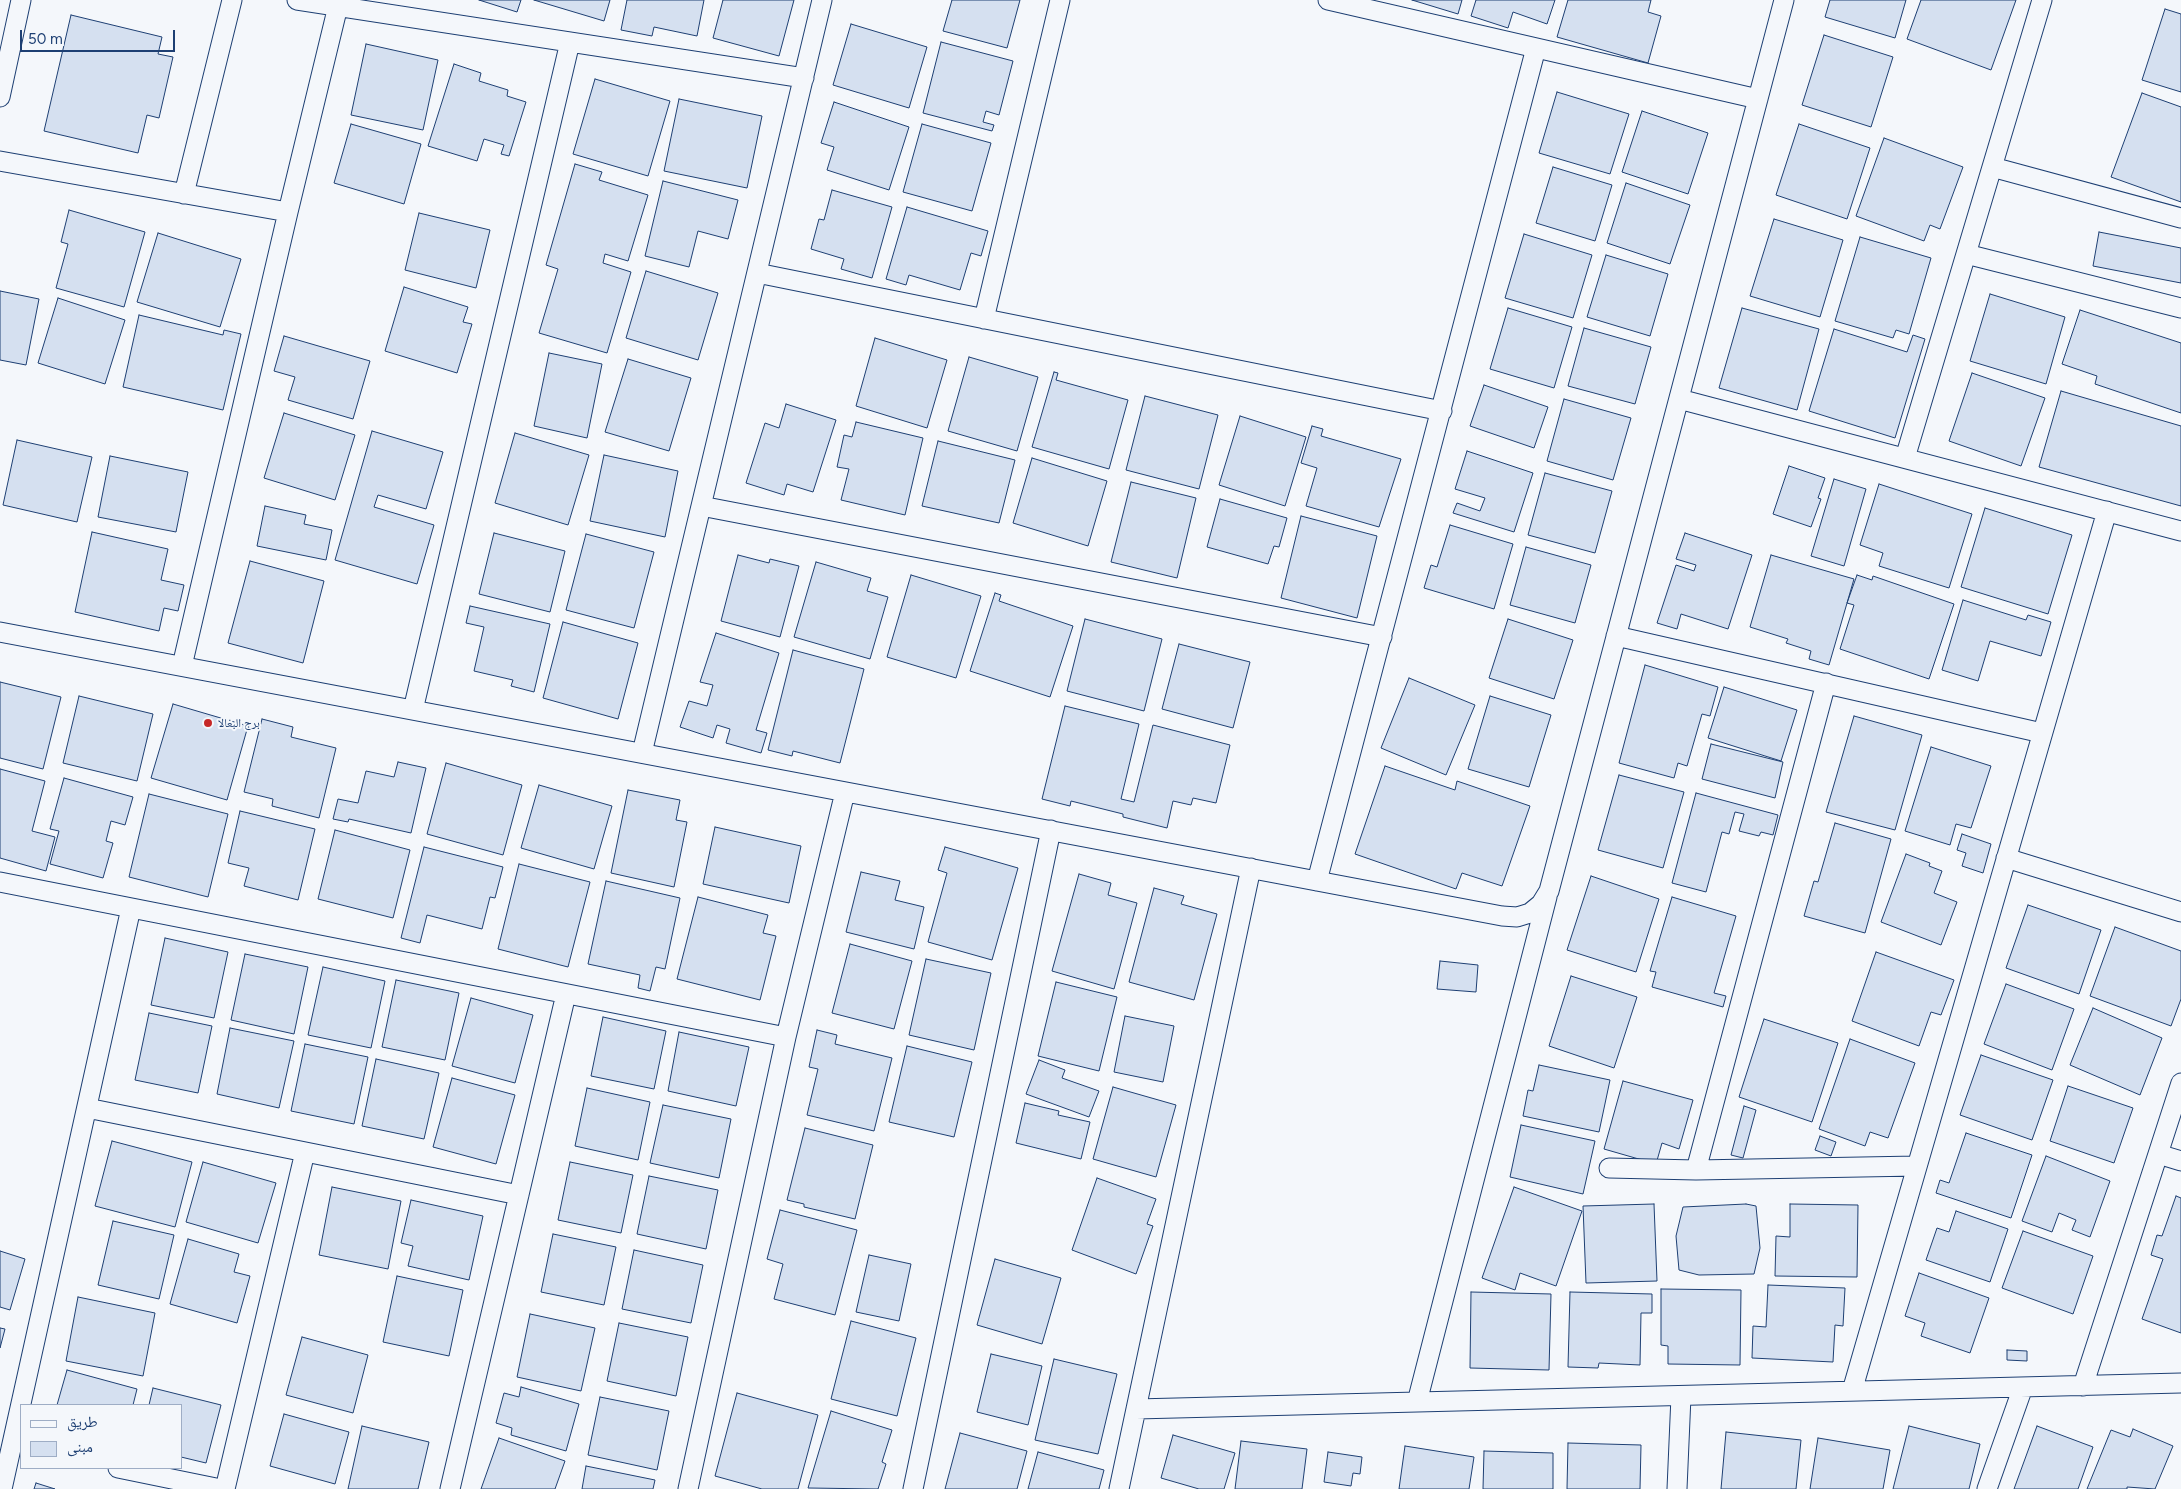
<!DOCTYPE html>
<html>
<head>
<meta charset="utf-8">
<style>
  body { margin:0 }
  #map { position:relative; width:2181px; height:1489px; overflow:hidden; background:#f4f7fb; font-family:Figtree,"Noto Naskh Arabic",sans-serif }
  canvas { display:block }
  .legend { position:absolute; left:20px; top:1404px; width:162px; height:65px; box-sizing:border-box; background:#f4f7fb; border:1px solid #9eadc5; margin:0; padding:6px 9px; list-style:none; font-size:15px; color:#1d3f73 }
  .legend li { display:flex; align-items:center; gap:10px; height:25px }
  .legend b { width:25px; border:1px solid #9eadc5 }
  .scale { position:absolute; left:20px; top:30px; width:155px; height:22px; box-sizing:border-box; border:2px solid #1d3f73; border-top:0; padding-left:6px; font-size:15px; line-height:18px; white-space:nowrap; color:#1d3f73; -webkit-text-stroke:4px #f4f7fb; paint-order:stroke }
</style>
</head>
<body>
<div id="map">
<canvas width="2181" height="1489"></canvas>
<ul class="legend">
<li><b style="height:6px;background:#f4f7fb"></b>طريق</li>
<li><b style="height:14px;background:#d5e0f0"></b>مبنى</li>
</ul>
<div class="scale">50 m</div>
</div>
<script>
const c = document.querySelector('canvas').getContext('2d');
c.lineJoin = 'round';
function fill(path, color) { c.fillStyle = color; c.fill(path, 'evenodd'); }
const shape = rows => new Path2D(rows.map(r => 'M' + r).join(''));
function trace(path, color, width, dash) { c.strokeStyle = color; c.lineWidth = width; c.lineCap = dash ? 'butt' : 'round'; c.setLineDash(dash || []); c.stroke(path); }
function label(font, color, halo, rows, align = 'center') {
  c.font = font + ' Figtree,"Noto Naskh Arabic",sans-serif'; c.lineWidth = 4; c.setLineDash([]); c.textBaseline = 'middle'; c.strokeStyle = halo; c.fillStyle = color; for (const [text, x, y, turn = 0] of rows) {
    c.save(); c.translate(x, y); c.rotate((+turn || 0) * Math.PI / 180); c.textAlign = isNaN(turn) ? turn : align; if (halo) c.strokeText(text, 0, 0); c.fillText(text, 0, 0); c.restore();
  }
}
const building = shape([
  [479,0,521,0,517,12,479,0],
  [534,0,610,0,604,21,534,0],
  [627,0,704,0,697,36,654,27,652,36,621,30,627,0],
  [723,0,794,0,779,56,713,38,723,0],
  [952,0,1020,0,1007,48,943,31,952,0],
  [1412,0,1462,0,1458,14,1412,0],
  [1476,0,1555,0,1547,24,1513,12,1508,28,1471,16,1476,0],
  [1568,0,1651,0,1648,12,1661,16,1648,63,1557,37,1568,0],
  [1830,0,1906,0,1895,38,1825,17,1830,0],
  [1921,0,2016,0,1991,70,1907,39,1921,0],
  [2165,9,2181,14,2181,92,2142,80,2165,9],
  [71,15,162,37,158,54,173,57,159,118,147,115,138,153,44,131,71,15],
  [851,24,927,47,909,108,833,85,851,24],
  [1824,35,1893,57,1871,127,1802,105,1824,35],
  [941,42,1013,61,999,115,986,111,983,122,994,125,992,131,923,113,941,42],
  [366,44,438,60,423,130,351,115,366,44],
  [454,64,481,73,479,81,508,90,507,96,526,102,509,156,501,154,504,145,484,139,477,161,428,146,454,64],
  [595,79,670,101,648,176,573,154,595,79],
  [1557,92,1629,114,1610,174,1539,153,1557,92],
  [2142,93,2181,107,2181,202,2111,177,2142,93],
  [679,99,762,116,747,188,664,171,679,99],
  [834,102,909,127,889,190,827,170,834,147,821,143,834,102],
  [1642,111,1708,133,1688,194,1622,172,1642,111],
  [351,124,421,144,404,204,334,183,351,124],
  [922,124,991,143,972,211,903,192,922,124],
  [1799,124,1870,148,1847,219,1776,195,1799,124],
  [1884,138,1963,167,1940,229,1930,225,1924,241,1856,216,1884,138],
  [575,164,602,172,599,180,648,195,628,261,605,254,603,263,631,272,607,353,539,333,558,269,546,265,575,164],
  [1553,167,1612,185,1595,241,1536,223,1553,167],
  [663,181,738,200,728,239,698,231,689,267,645,256,663,181],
  [1626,183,1690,205,1670,264,1607,243,1626,183],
  [832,190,892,207,872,278,841,269,844,259,811,249,819,219,824,220,832,190],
  [907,207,988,231,981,256,971,253,960,290,909,275,906,285,886,279,907,207],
  [69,210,145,232,124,307,56,288,68,244,61,242,69,210],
  [419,213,490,230,476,288,405,270,419,213],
  [1774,219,1843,240,1820,317,1750,296,1774,219],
  [2099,232,2181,248,2181,283,2093,266,2099,232],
  [158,233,241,259,220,327,137,302,158,233],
  [1524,234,1592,255,1573,318,1505,298,1524,234],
  [1860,237,1931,258,1909,334,1896,330,1893,338,1835,321,1860,237],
  [1606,255,1668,274,1650,336,1587,317,1606,255],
  [646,271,718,293,698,360,626,338,646,271],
  [404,287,468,307,463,322,472,324,457,373,385,351,404,287],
  [0,291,39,299,26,365,0,360,0,291],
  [1990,294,2065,317,2046,384,1970,361,1990,294],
  [58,298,125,320,105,384,38,363,58,298],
  [1508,308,1572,327,1554,388,1490,369,1508,308],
  [1742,308,1819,329,1797,410,1719,388,1742,308],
  [2080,310,2181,343,2181,413,2095,384,2097,376,2062,364,2080,310],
  [139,315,223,335,224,330,241,334,223,410,123,387,139,315],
  [1584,328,1651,347,1635,404,1568,386,1584,328],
  [1834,329,1907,352,1913,335,1925,339,1895,438,1809,411,1834,329],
  [284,336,370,361,353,419,288,400,295,377,274,371,284,336],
  [875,338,947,360,927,428,856,406,875,338],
  [549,353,602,364,587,438,534,426,549,353],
  [969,357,1038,377,1017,451,948,431,969,357],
  [628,359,691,378,669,451,605,432,628,359],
  [1054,372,1058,373,1056,380,1128,400,1109,469,1032,447,1054,372],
  [1972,373,2045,398,2021,466,1949,441,1972,373],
  [1484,385,1548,407,1534,448,1470,426,1484,385],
  [2061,391,2181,426,2181,506,2039,467,2061,391],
  [1145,396,1218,415,1199,489,1126,470,1145,396],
  [1564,399,1631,418,1613,480,1547,461,1564,399],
  [786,404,836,420,813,492,787,484,784,495,746,483,765,423,779,428,786,404],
  [284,413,355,435,335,500,264,478,284,413],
  [1240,416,1306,437,1285,506,1219,485,1240,416],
  [856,422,923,438,905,515,841,500,849,469,837,467,844,435,852,437,856,422],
  [1312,426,1323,429,1321,436,1401,459,1379,527,1306,506,1317,468,1301,463,1312,426],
  [372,431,443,452,426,509,378,495,374,507,434,525,417,584,335,560,372,431],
  [515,433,589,455,568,525,495,503,515,433],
  [17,440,92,457,77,522,3,505,17,440],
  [938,441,1015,460,999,523,922,506,938,441],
  [1467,451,1533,473,1514,532,1453,513,1457,503,1480,511,1485,498,1455,489,1467,451],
  [604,455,678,471,665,537,590,521,604,455],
  [110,456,188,472,176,532,98,517,110,456],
  [1032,458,1107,481,1088,546,1013,523,1032,458],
  [1789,466,1825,478,1818,498,1821,499,1811,527,1773,514,1789,466],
  [1545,473,1612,491,1595,553,1528,535,1545,473],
  [1834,479,1866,489,1844,566,1811,556,1834,479],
  [1131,482,1196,498,1177,578,1111,562,1131,482],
  [1879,484,1972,514,1949,588,1879,566,1883,553,1860,545,1879,484],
  [1220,499,1287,518,1279,547,1274,546,1268,564,1207,547,1220,499],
  [265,506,306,515,304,524,332,530,326,560,257,546,265,506],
  [1985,508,2072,535,2048,614,1961,587,1985,508],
  [1301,516,1377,536,1357,618,1281,598,1301,516],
  [1450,525,1513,544,1494,609,1424,588,1431,565,1437,567,1450,525],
  [92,532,168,549,161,580,184,585,178,611,164,608,159,631,75,612,92,532],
  [494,533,565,551,550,612,479,594,494,533],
  [1685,533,1752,555,1728,629,1681,614,1677,629,1657,623,1676,565,1694,571,1696,565,1676,559,1685,533],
  [586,534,654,552,634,628,566,610,586,534],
  [1526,547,1591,565,1575,623,1510,605,1526,547],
  [738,555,769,563,770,559,799,566,780,637,721,621,738,555],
  [1771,555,1854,579,1829,665,1809,659,1811,651,1786,643,1788,639,1750,627,1771,555],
  [250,561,324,581,303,663,228,643,250,561],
  [816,562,871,578,867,591,888,597,870,659,794,637,816,562],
  [911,575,981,596,956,678,887,657,911,575],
  [1857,575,1872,580,1873,576,1954,604,1929,679,1840,649,1854,605,1847,603,1857,575],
  [995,593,1001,595,999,601,1073,626,1050,697,970,671,995,593],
  [1963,600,2026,620,2028,615,2051,622,2041,656,1990,641,1978,681,1942,670,1963,600],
  [470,606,550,624,534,692,511,686,513,680,474,671,484,627,466,623,470,606],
  [1085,619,1162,639,1144,711,1067,691,1085,619],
  [1508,619,1573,640,1554,699,1489,678,1508,619],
  [563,622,638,643,618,719,543,698,563,622],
  [716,633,779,653,756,730,767,733,761,753,726,743,730,729,717,725,713,738,680,727,689,701,707,706,713,685,700,682,716,633],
  [1179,644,1250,662,1233,728,1162,709,1179,644],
  [793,650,864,669,840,763,793,751,792,756,768,750,793,650],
  [1645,665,1718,687,1710,716,1702,714,1687,766,1678,763,1674,778,1619,763,1645,665],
  [1409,678,1475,705,1446,775,1381,748,1409,678],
  [0,682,61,697,43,769,0,758,0,682],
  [1724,687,1797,710,1781,761,1708,738,1724,687],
  [79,696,153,714,137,781,63,763,79,696],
  [1490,696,1551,715,1529,787,1468,769,1490,696],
  [173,704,248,726,227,800,151,778,173,704],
  [1065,706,1139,724,1121,799,1134,802,1153,725,1230,745,1216,803,1193,798,1191,805,1173,801,1167,828,1123,817,1123,814,1071,801,1070,806,1042,799,1065,706],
  [1854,716,1922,735,1895,830,1826,812,1854,716],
  [262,719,293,727,291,737,336,748,319,818,272,806,273,799,244,792,262,719],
  [1711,744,1783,762,1775,798,1702,779,1711,744],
  [1931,747,1991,766,1971,828,1956,824,1950,845,1905,831,1931,747],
  [398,762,426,768,411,833,349,819,348,822,333,819,338,799,358,803,366,771,394,777,398,762],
  [446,763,522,785,503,855,427,834,446,763],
  [1385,766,1455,790,1457,781,1530,806,1502,886,1462,873,1456,889,1355,854,1385,766],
  [0,769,45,781,32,831,55,837,46,871,0,858,0,769],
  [1619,775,1684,792,1663,868,1598,850,1619,775],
  [64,778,133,797,125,825,111,821,106,841,113,843,103,878,50,864,59,831,50,829,64,778],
  [539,785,612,806,594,869,521,848,539,785],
  [628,790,680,800,676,820,687,822,674,887,611,873,628,790],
  [1696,793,1778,815,1773,835,1761,832,1759,836,1739,831,1744,814,1735,812,1729,834,1722,832,1706,892,1672,883,1696,793],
  [149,794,228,814,208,897,129,877,149,794],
  [240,811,315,829,298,900,244,886,249,868,228,863,240,811],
  [1835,823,1891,839,1865,933,1804,916,1814,881,1818,882,1835,823],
  [715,827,801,846,789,903,703,884,715,827],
  [335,830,410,850,393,918,318,899,335,830],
  [1962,834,1991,844,1983,873,1962,866,1966,853,1957,850,1962,834],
  [424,847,503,867,495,898,490,897,482,929,427,915,420,943,401,938,424,847],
  [945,847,1018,868,992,960,928,942,947,873,938,870,945,847],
  [1906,854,1930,863,1929,866,1942,871,1934,893,1957,902,1941,945,1881,922,1906,854],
  [519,864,590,882,568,967,498,949,519,864],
  [861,872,900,881,895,900,924,907,914,949,846,932,861,872],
  [1079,874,1111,883,1108,895,1137,903,1114,989,1052,971,1079,874],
  [1591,876,1659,899,1636,972,1567,950,1591,876],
  [606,881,680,898,665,969,656,967,650,991,638,988,640,975,588,964,606,881],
  [1154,888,1184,896,1181,904,1217,914,1194,1000,1129,982,1154,888],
  [698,897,768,915,763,933,776,936,760,1000,677,979,698,897],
  [1672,897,1736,916,1714,993,1726,996,1723,1007,1652,987,1656,972,1650,971,1672,897],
  [2028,905,2101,930,2079,994,2006,968,2028,905],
  [2115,927,2181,951,2181,999,2171,1026,2090,996,2115,927],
  [165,938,228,952,214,1018,151,1005,165,938],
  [850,944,912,961,894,1029,832,1013,850,944],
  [1876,952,1954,980,1941,1015,1931,1012,1919,1046,1852,1021,1876,952],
  [245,954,308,967,294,1034,231,1020,245,954],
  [926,959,991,973,974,1050,909,1035,926,959],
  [1440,961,1478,965,1476,992,1437,989,1440,961],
  [323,967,385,981,371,1048,308,1035,323,967],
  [1571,976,1637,997,1614,1068,1549,1046,1571,976],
  [396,980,459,993,445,1060,382,1047,396,980],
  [1056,982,1117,997,1099,1071,1038,1056,1056,982],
  [2006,984,2074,1009,2052,1070,1984,1044,2006,984],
  [471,998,533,1015,515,1083,452,1066,471,998],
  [2093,1008,2162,1038,2140,1095,2070,1065,2093,1008],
  [149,1013,212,1026,198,1093,135,1080,149,1013],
  [1125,1016,1174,1026,1163,1082,1114,1072,1125,1016],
  [603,1017,666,1031,654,1089,591,1076,603,1017],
  [1764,1019,1838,1043,1812,1122,1739,1097,1764,1019],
  [230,1028,294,1041,279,1108,217,1094,230,1028],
  [817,1030,837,1035,835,1044,892,1058,874,1131,807,1115,818,1069,809,1067,817,1030],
  [679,1032,749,1047,736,1106,668,1091,679,1032],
  [1850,1039,1915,1063,1888,1138,1870,1132,1865,1146,1819,1129,1850,1039],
  [305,1044,368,1057,354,1124,291,1111,305,1044],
  [907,1046,972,1062,954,1137,889,1122,907,1046],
  [1981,1055,2053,1080,2032,1140,1960,1115,1981,1055],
  [376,1059,439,1073,424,1139,362,1126,376,1059],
  [1039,1060,1065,1070,1062,1078,1099,1091,1089,1117,1026,1094,1039,1060],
  [1539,1065,1610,1080,1599,1132,1523,1116,1528,1090,1533,1091,1539,1065],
  [452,1078,515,1095,496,1164,433,1147,452,1078],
  [1623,1081,1693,1100,1679,1149,1662,1143,1656,1164,1604,1149,1623,1081],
  [2068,1086,2133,1108,2114,1163,2050,1141,2068,1086],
  [1113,1087,1176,1105,1156,1177,1093,1159,1113,1087],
  [587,1088,650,1102,638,1160,575,1146,587,1088],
  [1025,1103,1059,1111,1058,1115,1090,1122,1081,1159,1016,1143,1025,1103],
  [663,1105,731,1119,719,1178,650,1163,663,1105],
  [1744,1106,1756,1110,1743,1158,1731,1155,1744,1106],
  [1521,1125,1595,1141,1583,1194,1510,1177,1521,1125],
  [805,1128,873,1145,855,1219,804,1207,804,1204,787,1200,805,1128],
  [1966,1133,2032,1155,2011,1218,1936,1193,1940,1180,1949,1183,1966,1133],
  [1820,1136,1836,1142,1831,1156,1815,1150,1820,1136],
  [112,1141,192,1162,175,1227,95,1206,112,1141],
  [2046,1156,2110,1181,2090,1237,2072,1230,2076,1220,2059,1213,2052,1232,2022,1221,2046,1156],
  [203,1162,276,1183,258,1243,186,1222,203,1162],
  [570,1162,633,1175,621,1233,558,1220,570,1162],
  [649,1176,718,1190,706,1249,637,1234,649,1176],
  [1097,1178,1156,1199,1147,1224,1153,1226,1136,1274,1072,1250,1097,1178],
  [332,1187,401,1201,388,1269,319,1255,332,1187],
  [1514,1187,1582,1211,1556,1286,1520,1273,1515,1290,1482,1278,1514,1187],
  [2176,1196,2181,1198,2181,1333,2142,1319,2163,1259,2151,1255,2157,1235,2162,1236,2176,1196],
  [411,1200,483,1216,469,1280,408,1266,413,1246,401,1243,411,1200],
  [1654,1204,1657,1281,1586,1283,1583,1206,1654,1204],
  [1746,1204,1756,1206,1760,1248,1754,1274,1699,1275,1679,1270,1676,1236,1683,1207,1746,1204],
  [1790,1204,1858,1205,1857,1277,1775,1276,1776,1236,1790,1237,1790,1204],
  [780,1210,857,1230,835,1315,774,1299,783,1264,767,1259,780,1210],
  [1956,1211,2008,1229,1990,1282,1926,1260,1937,1228,1949,1232,1956,1211],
  [113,1221,174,1235,159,1299,98,1285,113,1221],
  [2023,1231,2093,1256,2073,1314,2002,1288,2023,1231],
  [553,1234,616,1247,604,1305,541,1292,553,1234],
  [188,1239,239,1254,234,1272,250,1276,237,1323,170,1304,188,1239],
  [634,1250,703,1265,691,1323,622,1309,634,1250],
  [0,1251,25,1259,10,1310,0,1307,0,1251],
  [869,1255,911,1264,899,1321,856,1312,869,1255],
  [995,1259,1061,1278,1042,1344,977,1325,995,1259],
  [1919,1273,1989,1298,1970,1353,1921,1336,1925,1323,1905,1316,1919,1273],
  [397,1276,463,1290,449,1356,383,1342,397,1276],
  [1768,1285,1845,1288,1843,1326,1835,1325,1833,1362,1752,1358,1753,1326,1766,1327,1768,1285],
  [1661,1289,1741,1290,1740,1365,1668,1364,1668,1346,1661,1345,1661,1289],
  [1471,1292,1551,1294,1549,1370,1470,1368,1471,1292],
  [1570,1292,1652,1294,1652,1313,1641,1313,1640,1365,1599,1363,1598,1368,1568,1367,1570,1292],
  [78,1297,155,1313,143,1376,66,1361,78,1297],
  [530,1314,595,1328,581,1391,517,1377,530,1314],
  [851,1321,916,1338,897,1416,831,1399,851,1321],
  [619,1323,688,1337,676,1396,607,1381,619,1323],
  [0,1328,5,1329,0,1348,0,1328],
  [302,1337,368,1355,353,1413,286,1395,302,1337],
  [2007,1350,2027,1351,2027,1361,2007,1360,2007,1350],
  [991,1354,1042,1366,1028,1425,977,1412,991,1354],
  [1054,1359,1117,1374,1098,1454,1035,1440,1054,1359],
  [67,1370,137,1389,133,1405,57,1405,67,1370],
  [521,1387,579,1404,566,1451,511,1435,512,1428,496,1423,504,1393,519,1397,521,1387],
  [153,1388,221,1405,206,1463,181,1457,181,1405,149,1405,153,1388],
  [737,1393,818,1415,798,1489,762,1489,715,1476,737,1393],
  [600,1397,669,1411,657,1470,588,1455,600,1397],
  [831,1411,892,1430,882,1462,886,1464,878,1489,808,1488,831,1411],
  [284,1414,349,1432,335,1484,270,1466,284,1414],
  [362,1426,429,1442,418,1489,348,1489,362,1426],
  [1909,1426,1980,1444,1969,1489,1893,1489,1909,1426],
  [2037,1426,2093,1447,2078,1489,2014,1489,2037,1426],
  [2133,1429,2173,1446,2155,1489,2127,1487,2127,1489,2087,1489,2111,1430,2130,1437,2133,1429],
  [1726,1432,1801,1440,1796,1489,1721,1489,1726,1432],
  [960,1433,1027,1451,1017,1489,945,1489,960,1433],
  [1173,1435,1235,1453,1224,1489,1199,1489,1161,1478,1173,1435],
  [499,1438,565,1461,555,1489,481,1489,499,1438],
  [1818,1438,1890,1450,1883,1489,1810,1489,1818,1438],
  [1241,1441,1307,1449,1302,1489,1235,1489,1241,1441],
  [1568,1443,1641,1445,1640,1489,1567,1489,1568,1443],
  [1405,1446,1474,1457,1469,1489,1399,1489,1405,1446],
  [1484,1451,1553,1453,1553,1489,1483,1489,1484,1451],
  [1038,1452,1104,1470,1099,1489,1028,1489,1038,1452],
  [1328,1452,1362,1457,1360,1474,1353,1473,1351,1486,1324,1482,1328,1452],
  [586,1466,655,1480,653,1489,582,1489,586,1466],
  [36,1483,55,1489,34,1489,36,1483]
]);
fill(building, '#d5e0f0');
trace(building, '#1d3f73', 1);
const street = shape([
  [297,0,804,78],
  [1328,0,1758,99],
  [0,97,21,0],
  [0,161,288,212],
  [1992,167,2181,218],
  [184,194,232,0],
  [1966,254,2181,308],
  [757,273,1442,411],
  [984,319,1060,0],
  [1679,399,2181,531],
  [1905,458,2042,0],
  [701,506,1382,637],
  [0,632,1502,916,1517,917,1530,913,1541,904,1549,891,1784,0],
  [1616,636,2042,733],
  [182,666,288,212,338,6],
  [413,710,570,42],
  [642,753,822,0],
  [2006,858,2181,912],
  [1317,881,1536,48],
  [0,882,786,1037],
  [87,1108,519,1195],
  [2158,1154,2181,1161],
  [1609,1168,1696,1170,1917,1166],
  [1696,1170,1826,683],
  [2083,1386,2181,1083],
  [1852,1391,2107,511],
  [1417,1402,1547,897],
  [1136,1409,2181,1383],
  [118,1468,221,1489],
  [2,1489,131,908],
  [225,1489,305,1152],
  [450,1489,566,994],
  [688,1489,786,1037,845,792],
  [913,1489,1051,830],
  [1119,1489,1251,868],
  [1677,1489,1681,1396],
  [1987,1489,2023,1387]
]);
trace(street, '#1d3f73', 21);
trace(street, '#f4f7fb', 19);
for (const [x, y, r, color] of [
  [208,723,5,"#c62828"]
]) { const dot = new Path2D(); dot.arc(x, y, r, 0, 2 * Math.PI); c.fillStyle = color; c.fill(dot); trace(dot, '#f4f7fb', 2); }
label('12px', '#1d3f73', '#f4f7fb', [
  ["برج البغالا",218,723]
], 'left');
</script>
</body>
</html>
